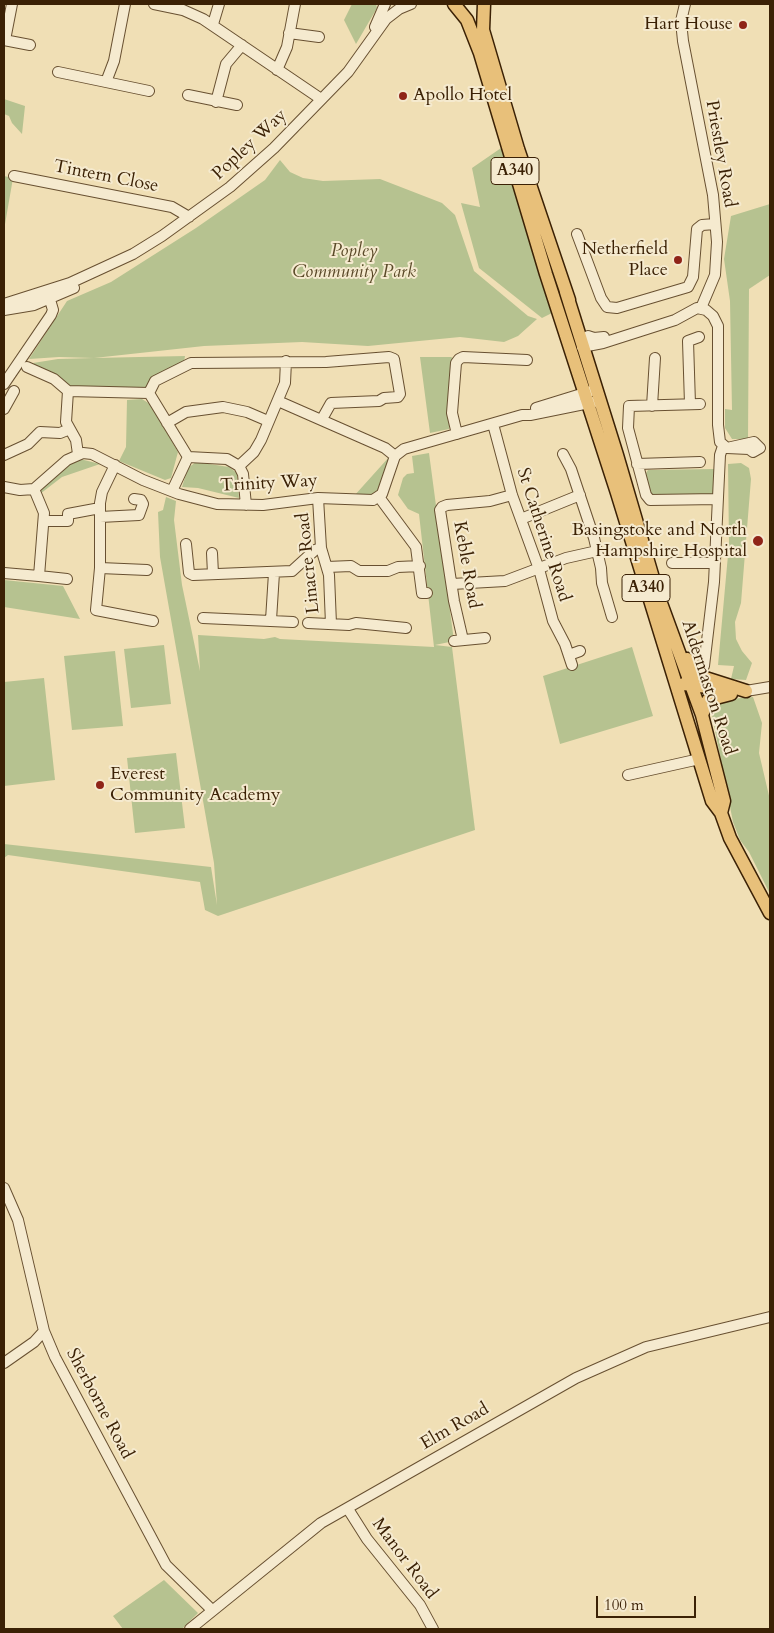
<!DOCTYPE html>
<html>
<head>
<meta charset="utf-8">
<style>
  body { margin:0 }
  #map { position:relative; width:774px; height:1633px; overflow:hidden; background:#f0dfb5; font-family:Cardo,serif }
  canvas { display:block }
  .frame { position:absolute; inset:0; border:5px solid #3b2105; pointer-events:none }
  .scale { position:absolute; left:596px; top:1596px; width:100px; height:22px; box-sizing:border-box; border:2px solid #3b2105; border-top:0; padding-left:6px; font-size:15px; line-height:18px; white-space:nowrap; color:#3b2105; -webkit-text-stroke:4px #f5eacf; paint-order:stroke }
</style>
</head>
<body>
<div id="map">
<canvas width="774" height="1633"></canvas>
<div class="frame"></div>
<div class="scale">100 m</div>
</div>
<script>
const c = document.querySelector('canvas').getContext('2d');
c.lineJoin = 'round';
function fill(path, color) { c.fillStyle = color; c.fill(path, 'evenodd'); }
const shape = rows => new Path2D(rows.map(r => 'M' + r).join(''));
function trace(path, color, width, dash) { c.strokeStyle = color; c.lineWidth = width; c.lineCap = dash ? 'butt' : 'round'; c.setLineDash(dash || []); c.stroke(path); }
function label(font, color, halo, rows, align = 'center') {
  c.font = font + ' Cardo,serif'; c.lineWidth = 4; c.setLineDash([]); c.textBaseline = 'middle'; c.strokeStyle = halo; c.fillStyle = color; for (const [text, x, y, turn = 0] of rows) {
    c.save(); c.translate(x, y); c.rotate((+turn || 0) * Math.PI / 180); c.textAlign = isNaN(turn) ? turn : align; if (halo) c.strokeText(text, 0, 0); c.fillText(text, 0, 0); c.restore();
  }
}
fill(shape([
  [352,4,376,4,377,8,356,44,344,20],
  [4,99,25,106,22,134,12,123,9,116,4,114],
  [504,146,554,312,542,318,479,268,461,203,480,207,472,168],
  [280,160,290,172,303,178,323,181,380,179,442,203,455,215,474,271,528,316,537,319,518,336,504,342,460,337,368,346,302,342,204,346,94,358,185,356,184,362,149,382,147,390,70,388,36,367,33,363,58,359,94,358,59,357,29,359,67,301,111,282,196,228,265,180],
  [4,176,13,178,4,230],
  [770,204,770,275,749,289,748,439,732,439,725,428,725,409,732,410,730,301,724,259,731,216],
  [420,357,451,357,457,360,449,429,430,433],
  [142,399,150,404,178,452,171,478,165,480,119,461,126,447,127,400],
  [429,453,454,641,435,645,452,647,475,830,218,916,205,910,200,882,8,855,4,858,4,844,211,867,217,905,214,863,160,557,158,512,163,510,166,497,176,501,174,520,182,585,200,671,198,635,264,639,275,637,280,639,434,647,419,514,408,509,398,495,403,478,407,474,414,473,412,456],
  [390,456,384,487,372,498,354,496],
  [80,459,100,464,62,477,40,494,41,489,65,465],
  [196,462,229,467,237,473,239,498,198,488,182,487,188,468],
  [741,463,749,468,751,479,741,603,735,622,736,639,742,651,752,663,746,680,731,679,734,666,718,665,729,544,728,464],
  [714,469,715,493,713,497,650,495,644,476,648,470],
  [4,580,63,586,80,619,4,607],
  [164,645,171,704,131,708,124,649],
  [632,647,653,716,560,744,543,676],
  [115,651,123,726,72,730,64,656],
  [44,678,55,780,4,786,4,682],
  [753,697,762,723,759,753,770,800,770,894,749,852,740,840,733,822,711,710,718,700],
  [176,753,185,828,135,833,127,758],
  [164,1580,198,1613,182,1629,123,1629,113,1616]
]), '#b6c290');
const minor = shape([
  [154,4,183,10,203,19,321,99],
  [685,4,681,21,683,41,713,195,717,242,715,275,701,308],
  [213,24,219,4],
  [375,27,385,4],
  [289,33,319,37],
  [4,40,30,45],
  [5,40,12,4],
  [277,70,287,47,295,4],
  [58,72,149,91],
  [106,82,114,61,125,4],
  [188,95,237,105],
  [216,102,226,64,242,45],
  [14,176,172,207,189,217],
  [577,234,601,298,607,307,617,308,688,287,693,277,697,229,702,225,715,224],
  [4,304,70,283,133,254,162,236,230,187,274,148,348,72,386,19,399,9,411,4],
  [4,310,34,305,74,288],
  [588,336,594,338,604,337],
  [582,347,603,343,675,320,697,308,706,310,713,316,718,326,718,425,720,442,727,448,749,449,753,452,760,448,754,442,727,448],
  [27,367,54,379,68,391,149,393],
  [4,384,51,315,53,310,48,293],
  [68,391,66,422,76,440,78,454],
  [149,393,155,381,191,363,326,362,389,357,394,359,400,394,398,397,384,398,379,401,331,403,322,419],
  [149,393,188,457],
  [278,401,385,448,395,456],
  [690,404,688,341,699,337],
  [700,404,629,406,628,428,646,495,650,500,718,499],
  [652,406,655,358],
  [536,408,591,391],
  [4,409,14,391],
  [167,423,186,412,223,407,247,412,268,421],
  [493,424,512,495,539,569,553,621,565,644,572,665],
  [457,434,452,413,456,363,459,359,463,357,527,360],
  [563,454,571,469,594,538,601,568,602,583,612,617],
  [4,455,28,444,40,432,60,433,70,429],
  [637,464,700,462],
  [115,465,102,492,100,503,100,568,96,610,153,621],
  [239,466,254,452,261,440,285,383,286,361],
  [4,487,20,490,34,489,67,460,83,453,92,454,143,480,179,494,217,504,263,505,318,498,373,500,382,494,395,456,404,449,522,415,530,415,594,402],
  [172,491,188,457,227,459,239,466,243,474,246,505],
  [379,497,416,547,422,593,427,593],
  [318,498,321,548,329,575,331,624],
  [100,517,139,515,143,504,141,500,134,499],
  [521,519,580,495],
  [44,521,68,521,68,514,100,508],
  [186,544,189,573,193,575,292,571,315,550,321,548],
  [212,553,213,574],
  [672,563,715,563],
  [327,567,351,566,359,571,388,571,398,567,420,566],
  [100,568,147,570],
  [4,573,39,576,44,513,34,489],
  [39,576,67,579],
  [452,584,505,581,566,558,597,551],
  [203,618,293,622],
  [271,620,274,573],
  [308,623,349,625,356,623,406,628],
  [463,640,454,601,440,510,442,507,447,505,490,501,512,495],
  [454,641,485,638],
  [569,655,580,651],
  [704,666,714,582,720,455,723,446],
  [746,691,770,687],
  [628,775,695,760],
  [4,1188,18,1220,44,1331,55,1357,166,1565,212,1610],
  [4,1363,34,1342,44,1331],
  [348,1509,367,1539,420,1605,433,1629],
  [190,1629,321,1523,576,1378,646,1347,770,1317]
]);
const major = shape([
  [454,4,467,20,480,53,546,274,617,493,712,801,721,813,730,838,770,913],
  [484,4,483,30,518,149,569,300],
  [566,292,617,455,658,595,702,715,724,801,721,813],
  [687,659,699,676,746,691],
  [684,684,724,689],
  [702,715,708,700,731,694]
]);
trace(minor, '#685031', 12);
trace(major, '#3b2105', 15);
trace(minor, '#f5eacf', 10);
trace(major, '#e8c07a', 12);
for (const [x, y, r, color] of [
  [743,25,5,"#8f2418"],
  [403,96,5,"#8f2418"],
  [678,260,5,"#8f2418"],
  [758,541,6,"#8f2418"],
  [100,785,5,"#8f2418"]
]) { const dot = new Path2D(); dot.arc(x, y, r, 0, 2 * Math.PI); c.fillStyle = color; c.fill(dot); trace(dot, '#f5eacf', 2); }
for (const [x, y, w] of [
  [515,171,48],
  [646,588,48]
]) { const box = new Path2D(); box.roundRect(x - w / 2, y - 13.5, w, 27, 4); c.fillStyle = '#f5eacf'; c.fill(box); trace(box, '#3b2105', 1); }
label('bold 16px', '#3b2105', null, [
  ["A340",515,171],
  ["A340",646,588]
]);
label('18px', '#3b2105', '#f5eacf', [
  ["Hart House",733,25],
  ["Apollo Hotel",413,96,"left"],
  ["Netherfield",668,250],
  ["Place",668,271],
  ["Basingstoke and North",747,531],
  ["Hampshire Hospital",747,552],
  ["Everest",110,775,"left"],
  ["Community Academy",110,796,"left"]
], 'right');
label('18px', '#3b2105', '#f5eacf', [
  ["Popley Way",250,145,-43],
  ["Priestley Road",720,154,80],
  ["Tintern Close",106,177,11],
  ["Trinity Way",269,484,-3],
  ["St Catherine Road",543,535,72],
  ["Linacre Road",309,563,-96],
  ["Keble Road",466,565,80],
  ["Aldermaston Road",708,688,72],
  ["Sherborne Road",99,1404,62],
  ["Elm Road",455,1427,-30],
  ["Manor Road",404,1559,53]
]);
label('italic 18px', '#5a4928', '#f5eacf', [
  ["Popley",354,252],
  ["Community Park",354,273]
]);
</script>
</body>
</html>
